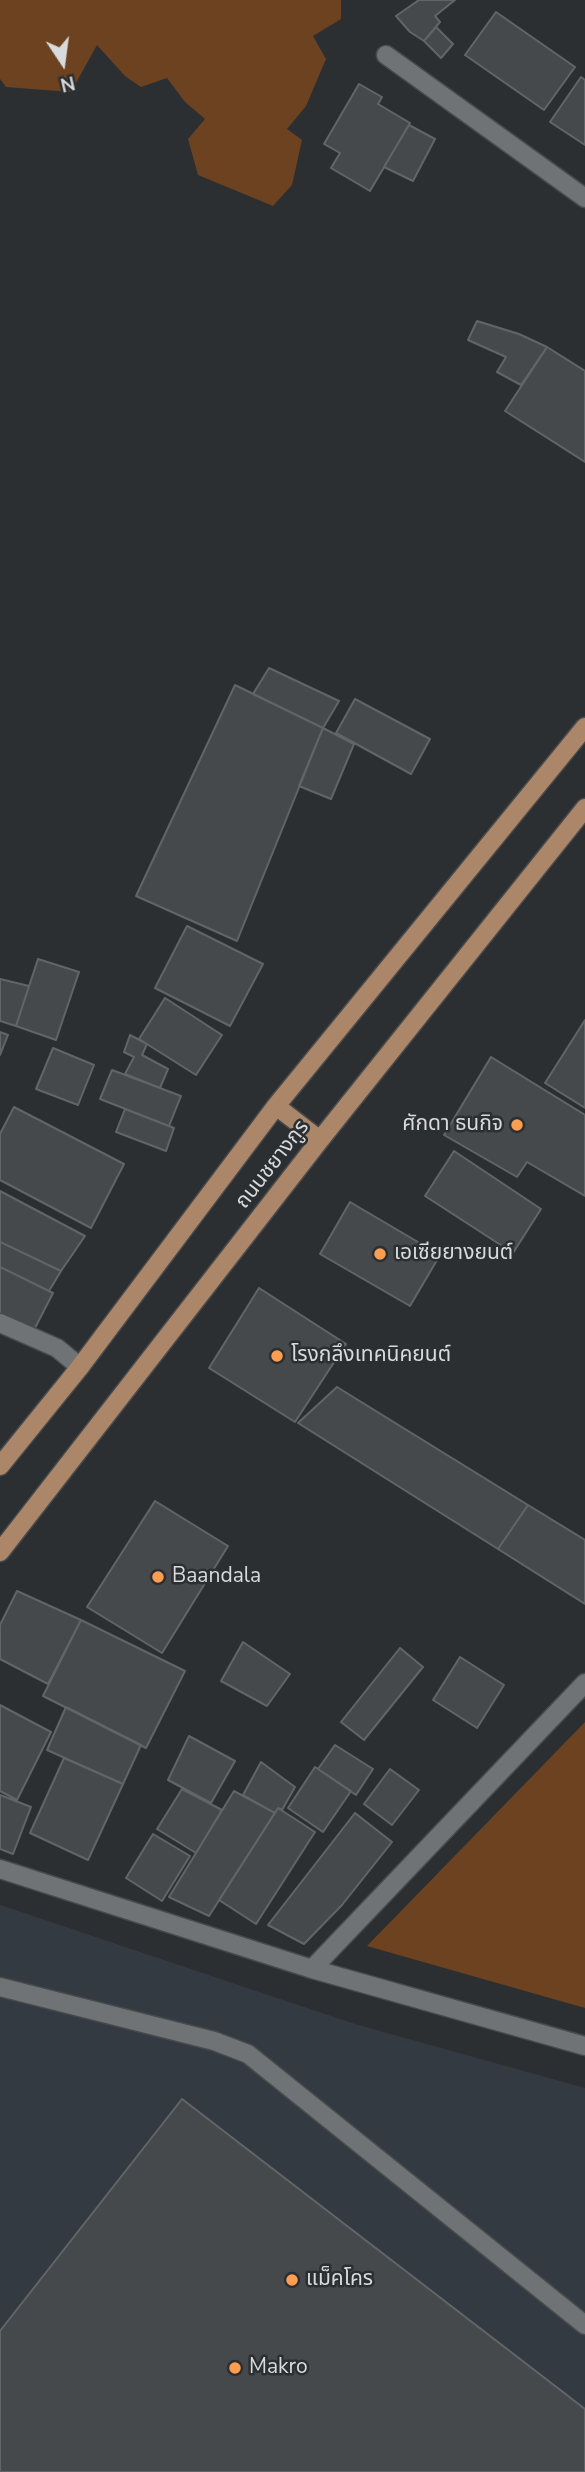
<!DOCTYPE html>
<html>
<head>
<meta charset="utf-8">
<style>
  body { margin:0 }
  #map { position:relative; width:585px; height:2472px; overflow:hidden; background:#2c2f32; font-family:"Nunito Sans",sans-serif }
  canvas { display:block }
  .north { position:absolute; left:28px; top:28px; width:70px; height:70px; -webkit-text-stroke:5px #2c2f32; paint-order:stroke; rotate:167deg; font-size:19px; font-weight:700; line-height:28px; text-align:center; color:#d8dadc }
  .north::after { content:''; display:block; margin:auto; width:24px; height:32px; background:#d8dadc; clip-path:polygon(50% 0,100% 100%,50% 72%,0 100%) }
</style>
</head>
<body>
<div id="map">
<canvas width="585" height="2472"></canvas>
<div class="north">N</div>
</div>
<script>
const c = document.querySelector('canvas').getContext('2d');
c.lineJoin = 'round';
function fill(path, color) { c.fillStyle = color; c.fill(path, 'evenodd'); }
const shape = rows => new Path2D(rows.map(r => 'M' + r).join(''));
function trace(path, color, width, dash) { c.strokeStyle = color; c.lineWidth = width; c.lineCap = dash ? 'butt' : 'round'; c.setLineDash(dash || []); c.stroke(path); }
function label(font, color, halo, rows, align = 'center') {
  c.font = font + ' "Nunito Sans","Noto Sans Thai",sans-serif'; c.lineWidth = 5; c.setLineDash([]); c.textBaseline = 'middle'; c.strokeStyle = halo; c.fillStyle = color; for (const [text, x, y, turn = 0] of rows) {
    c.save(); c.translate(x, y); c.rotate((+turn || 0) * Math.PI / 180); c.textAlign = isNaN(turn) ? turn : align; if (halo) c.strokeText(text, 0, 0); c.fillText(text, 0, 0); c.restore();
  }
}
fill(shape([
  [0,1905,355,2024,585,2088,585,2472,0,2472]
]), '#333a41');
fill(shape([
  [0,0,341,0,341,19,313,36,326,59,306,106,287,129,302,140,292,185,273,206,198,175,188,139,205,119,185,102,167,78,141,87,125,76,97,45,71,92,6,87,0,79],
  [585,1722,585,2008,367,1946]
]), '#6c4220');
const building = shape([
  [419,0,455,0,435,16,440,22,424,41,410,32,396,16,419,0],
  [496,12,575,67,544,110,465,55,496,12],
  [436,27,453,44,441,58,424,41,436,27],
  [581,77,585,80,585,145,550,122,581,77],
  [359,84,382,97,378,104,410,123,370,191,331,168,340,153,324,144,359,84],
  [409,125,435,139,413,181,384,167,409,125],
  [477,321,519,334,547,347,521,385,497,372,506,357,468,340,477,321],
  [547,347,585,371,585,462,505,411,547,347],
  [269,668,339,701,323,728,253,694,269,668],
  [235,685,323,728,237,941,136,896,235,685],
  [355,699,430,739,411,774,336,733,355,699],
  [323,728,354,744,331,799,299,786,323,728],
  [187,926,263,964,230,1026,155,988,187,926],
  [38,959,79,972,56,1040,16,1026,38,959],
  [0,979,29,986,16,1026,0,1021,0,979],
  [165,998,222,1035,196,1075,139,1039,165,998],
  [585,1020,585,1108,545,1083,585,1020],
  [0,1032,8,1035,0,1055,0,1032],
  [130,1035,147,1044,142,1055,168,1069,160,1088,125,1074,134,1057,124,1052,130,1035],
  [53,1048,94,1065,78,1105,36,1089,53,1048],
  [491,1057,585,1115,585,1196,527,1162,517,1177,444,1135,491,1057],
  [112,1070,181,1096,169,1126,100,1099,112,1070],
  [14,1107,124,1164,91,1228,0,1180,0,1134,14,1107],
  [125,1109,174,1128,166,1151,116,1132,125,1109],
  [454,1151,541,1209,513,1253,425,1196,454,1151],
  [0,1191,85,1236,61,1271,0,1242,0,1191],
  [350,1202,440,1255,410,1306,320,1254,350,1202],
  [0,1242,61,1271,49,1291,0,1267,0,1242],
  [0,1267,53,1293,34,1330,0,1313,0,1267],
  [259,1288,346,1344,295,1422,209,1368,259,1288],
  [337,1387,528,1505,498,1549,298,1423,337,1387],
  [155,1501,228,1546,162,1653,87,1607,155,1501],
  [528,1505,585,1540,585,1604,498,1549,528,1505],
  [17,1591,81,1620,48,1684,0,1659,0,1625,17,1591],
  [81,1620,185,1671,146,1748,43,1696,81,1620],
  [243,1642,290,1674,267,1706,221,1681,243,1642],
  [400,1648,423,1667,364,1740,341,1722,400,1648],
  [460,1657,504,1685,477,1728,433,1700,460,1657],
  [0,1705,51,1732,17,1800,0,1791,0,1705],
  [66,1707,141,1745,123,1784,47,1750,66,1707],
  [189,1736,235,1761,211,1803,168,1780,189,1736],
  [335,1745,373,1769,356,1795,318,1769,335,1745],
  [64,1758,123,1784,88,1860,30,1833,64,1758],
  [261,1762,295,1787,282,1810,278,1808,275,1813,243,1795,261,1762],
  [315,1767,351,1791,323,1832,288,1808,315,1767],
  [390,1769,419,1790,392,1825,364,1804,390,1769],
  [182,1789,222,1810,196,1853,157,1829,182,1789],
  [234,1791,275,1813,209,1916,169,1897,234,1791],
  [0,1795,31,1807,13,1854,0,1849,0,1795],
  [278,1808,315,1832,256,1924,219,1900,278,1808],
  [355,1813,392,1842,342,1905,304,1944,268,1925,355,1813],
  [153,1834,190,1856,162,1901,126,1878,153,1834],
  [182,2099,585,2409,585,2472,0,2472,0,2331,182,2099]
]);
fill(building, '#46494b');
trace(building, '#626568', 2);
const service = shape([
  [0,1987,214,2041,248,2054,585,2325]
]);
const minor = shape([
  [386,55,585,198],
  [0,1323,57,1348,80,1367],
  [0,1869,312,1969,585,2046],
  [312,1969,585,1683]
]);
const primary = shape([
  [276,1106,320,1140],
  [0,1466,80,1367,276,1106,585,727],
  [0,1552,320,1140,585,808]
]);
trace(service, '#484a4c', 21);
trace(minor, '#484a4c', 21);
trace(primary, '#484a4c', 21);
trace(service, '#707375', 18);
trace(minor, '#707375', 18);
trace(primary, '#ac8669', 18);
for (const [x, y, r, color] of [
  [517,1125,7,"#fc9e52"],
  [380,1254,7,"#fc9e52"],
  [277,1356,7,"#fc9e52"],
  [158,1577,7,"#fc9e52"],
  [292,2280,7,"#fc9e52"],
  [235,2368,7,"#fc9e52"]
]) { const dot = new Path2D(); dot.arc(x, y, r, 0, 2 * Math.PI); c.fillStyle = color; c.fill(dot); trace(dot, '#2c2f32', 2.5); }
label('21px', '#d8dadc', '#2c2f32', [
  ["ศักดา ธนกิจ",503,1125,"right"],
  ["เอเซียยางยนต์",394,1254],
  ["โรงกลึงเทคนิคยนต์",291,1356],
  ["Baandala",172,1577],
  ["แม็คโคร",306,2280],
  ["Makro",249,2368]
], 'left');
label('21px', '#d8dadc', '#2c2f32', [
  ["ถนนชยางกูร",273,1165,-52]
]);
</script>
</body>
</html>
